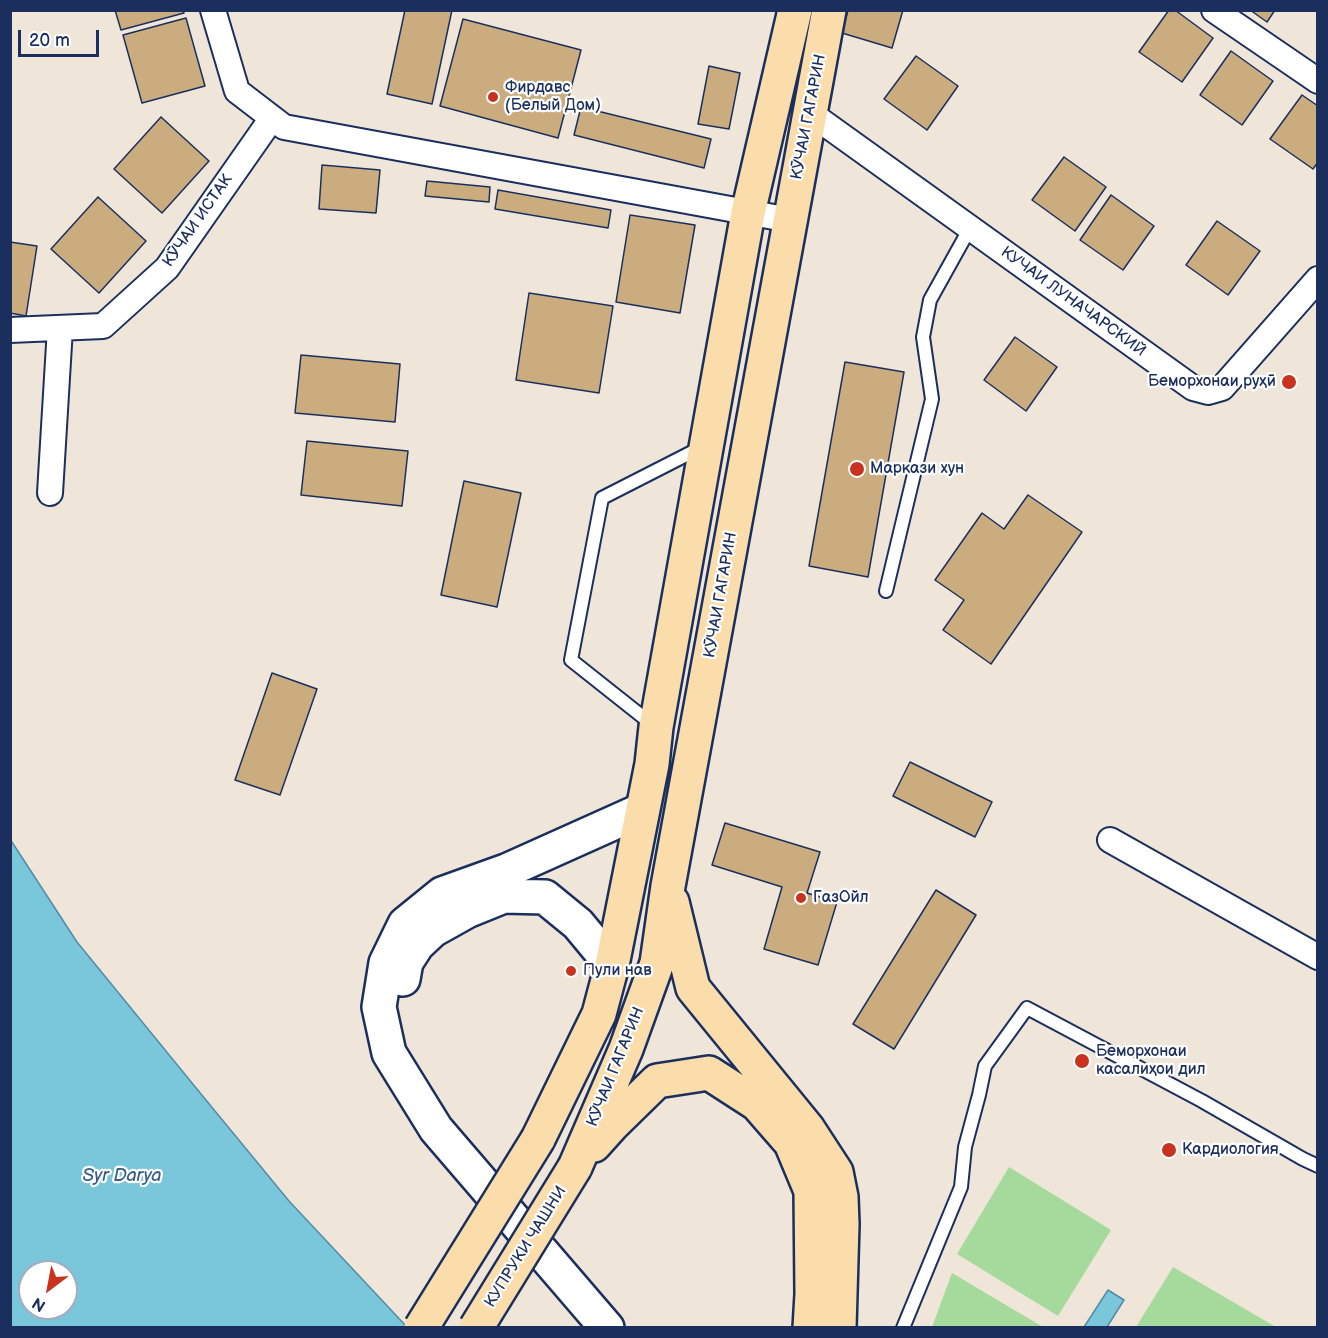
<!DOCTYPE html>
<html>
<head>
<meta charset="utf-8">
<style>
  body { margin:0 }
  #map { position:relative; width:1328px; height:1338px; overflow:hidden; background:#efe6d9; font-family:"Balsamiq Sans",sans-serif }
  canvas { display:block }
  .frame { position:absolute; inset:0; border:12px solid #1b2f5e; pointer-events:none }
  .north { position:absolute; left:18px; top:1260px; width:60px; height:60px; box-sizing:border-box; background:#fff; border:2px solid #a4acbf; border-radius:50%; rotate:212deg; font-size:16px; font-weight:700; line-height:24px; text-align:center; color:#1b2f5e }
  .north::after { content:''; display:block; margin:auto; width:21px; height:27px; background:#c8321e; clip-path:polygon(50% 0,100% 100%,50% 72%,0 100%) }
  .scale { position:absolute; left:18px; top:30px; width:81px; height:27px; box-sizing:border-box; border:3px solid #1b2f5e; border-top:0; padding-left:8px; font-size:18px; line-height:21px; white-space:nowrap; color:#1b2f5e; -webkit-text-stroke:4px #fff; paint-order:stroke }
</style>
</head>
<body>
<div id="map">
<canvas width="1328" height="1338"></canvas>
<div class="frame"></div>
<div class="north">N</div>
<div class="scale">20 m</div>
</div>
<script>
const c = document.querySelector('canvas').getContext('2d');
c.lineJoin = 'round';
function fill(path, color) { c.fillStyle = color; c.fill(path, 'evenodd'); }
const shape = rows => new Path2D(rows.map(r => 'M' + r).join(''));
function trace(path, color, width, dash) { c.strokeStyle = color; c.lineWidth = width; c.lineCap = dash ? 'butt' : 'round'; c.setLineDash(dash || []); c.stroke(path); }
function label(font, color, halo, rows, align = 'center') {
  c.font = font + ' "Balsamiq Sans",sans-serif'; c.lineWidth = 4.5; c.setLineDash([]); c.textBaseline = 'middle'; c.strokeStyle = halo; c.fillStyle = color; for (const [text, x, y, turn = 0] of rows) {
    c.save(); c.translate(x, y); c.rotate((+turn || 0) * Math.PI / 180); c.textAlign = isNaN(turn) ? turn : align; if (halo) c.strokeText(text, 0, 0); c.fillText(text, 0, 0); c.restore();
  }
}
fill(shape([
  [1009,1167,1111,1230,1058,1316,957,1254],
  [1173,1267,1276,1327,1136,1327],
  [952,1273,1043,1327,932,1327]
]), '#a6da9d');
const water = shape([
  [10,839,77,942,201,1094,289,1201,407,1327,11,1327,10,839],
  [30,1272,66,1272,66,1308,30,1308,30,1272],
  [1108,1290,1124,1300,1107,1327,1084,1327,1108,1290]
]);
fill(water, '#7ac6da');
trace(water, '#548aa8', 1.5);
const building = shape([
  [115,10,183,10,184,13,121,30,115,10],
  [405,10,452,10,432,104,387,94,405,10],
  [848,10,903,10,892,48,842,33,848,10],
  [1169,10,1175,10,1213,38,1182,82,1139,52,1169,10],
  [1250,10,1275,10,1267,22,1250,10],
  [186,18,205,86,142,103,123,35,186,18],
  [463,19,581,50,558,138,440,106,463,19],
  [1231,51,1273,81,1242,125,1200,95,1231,51],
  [916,56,958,86,927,130,884,99,916,56],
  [709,66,740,73,729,129,698,124,709,66],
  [1302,95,1318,106,1318,162,1313,169,1270,139,1302,95],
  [581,107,711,139,704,168,574,135,581,107],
  [161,117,209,161,162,213,114,169,161,117],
  [1064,157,1106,187,1075,231,1032,200,1064,157],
  [322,165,380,170,376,213,319,209,322,165],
  [427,181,490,187,489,202,425,196,427,181],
  [498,190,611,210,608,228,495,209,498,190],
  [1111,195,1154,226,1123,270,1080,240,1111,195],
  [98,197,146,241,99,293,51,249,98,197],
  [630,215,695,225,680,313,616,302,630,215],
  [1217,221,1260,251,1228,295,1186,265,1217,221],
  [10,242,37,246,26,316,10,313,10,242],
  [529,293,613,306,599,393,516,380,529,293],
  [1015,337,1057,367,1026,411,984,380,1015,337],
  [301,355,400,364,395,422,295,413,301,355],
  [845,362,904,372,868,577,809,566,845,362],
  [307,441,408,451,402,506,301,495,307,441],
  [464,481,521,493,497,607,441,595,464,481],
  [1028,495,1082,532,991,664,943,630,964,600,935,580,982,513,1004,529,1028,495],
  [272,673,317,689,280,795,235,780,272,673],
  [910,762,992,802,975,837,893,796,910,762],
  [725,823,820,852,807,893,837,902,818,965,764,949,782,887,712,865,725,823],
  [936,890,976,915,894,1049,853,1024,936,890]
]);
fill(building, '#caac7f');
trace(building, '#1b2f5e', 1.5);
const lane = shape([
  [886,591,932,399,923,337,930,300,970,228],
  [653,725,571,660,602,498,702,447],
  [903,1328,961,1187,965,1147,979,1095,985,1066,1027,1008,1202,1101,1303,1159,1318,1166]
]);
const street = shape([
  [213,10,237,91,284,127,790,220],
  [1214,10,1318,81],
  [810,113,1193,388,1208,392,1222,388,1318,279],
  [10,330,103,326,167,268,272,118],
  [50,493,60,328],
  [1110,840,1318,957]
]);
const secondary = shape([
  [403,979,406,962,417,945,433,930,467,911,504,896,545,897,578,924,612,965],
  [607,1328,436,1129,389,1053,379,1007,386,963,405,924,442,894,506,871,642,810]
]);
const highway = shape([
  [672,902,693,988,808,1129,836,1172,841,1197,842,1224,839,1328],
  [538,1139,599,1014,612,965,652,764,656,727,748,213,795,10],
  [594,1145,612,1125,657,1081,709,1073,757,1104,791,1143,811,1191,812,1294,810,1328],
  [575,1167,626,1049,657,963,668,886,829,10]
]);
trace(lane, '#1b2f5e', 16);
trace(street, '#1b2f5e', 28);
trace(secondary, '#1b2f5e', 38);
trace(highway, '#1b2f5e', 38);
trace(lane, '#fff', 12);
trace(street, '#fff', 24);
trace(secondary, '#fff', 33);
trace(highway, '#faddab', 33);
const highwayBridge = shape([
  [421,1328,538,1139],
  [476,1328,575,1167]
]);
trace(highwayBridge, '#1b2f5e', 38, []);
trace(highwayBridge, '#faddab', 33);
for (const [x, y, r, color] of [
  [493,97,6,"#c8321e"],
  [1289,382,8,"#c8321e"],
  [857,469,8,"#c8321e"],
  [801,898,6,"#c8321e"],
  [571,971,6,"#c8321e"],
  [1082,1061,8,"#c8321e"],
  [1169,1150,8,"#c8321e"]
]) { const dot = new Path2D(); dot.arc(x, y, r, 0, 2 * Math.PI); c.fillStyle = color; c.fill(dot); trace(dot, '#fff', 2); }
label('16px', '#1b2f5e', '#fff', [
  ["Фирдавс",505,88],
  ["(Белый Дом)",505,106],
  ["Беморхонаи руҳӣ",1276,382,"right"],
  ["Маркази хун",870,469],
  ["ГазОйл",813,898],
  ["Пули нав",583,971],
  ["Беморхонаи",1096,1052],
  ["касалиҳои дил",1096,1070],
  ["Кардиология",1182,1150]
], 'left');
label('16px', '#1b2f5e', '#fff', [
  ["КӮЧАИ ГАГАРИН",809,117,-79],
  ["КӮЧАИ ИСТАК",198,221,-55],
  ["КУЧАИ ЛУНАЧАРСКИЙ",1073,302,36],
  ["КӮЧАИ ГАГАРИН",721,595,-80],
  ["КӮЧАИ ГАГАРИН",616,1067,-68],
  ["КУПРУКИ ЧАШНИ",526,1247,-58]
]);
label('italic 18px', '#385c83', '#fff', [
  ["Syr Darya",122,1176]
]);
</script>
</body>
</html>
